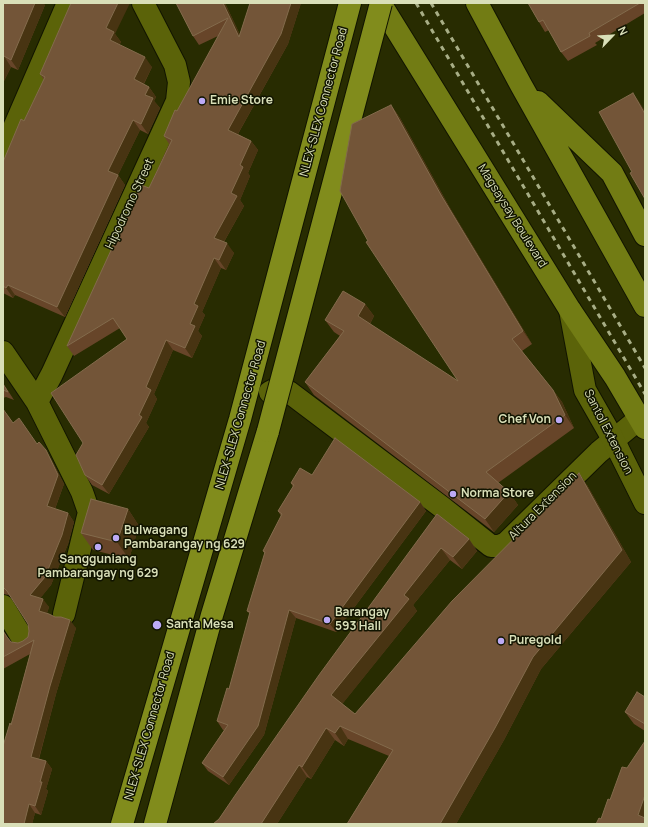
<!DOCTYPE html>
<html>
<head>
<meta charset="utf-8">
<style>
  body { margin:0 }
  #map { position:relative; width:648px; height:827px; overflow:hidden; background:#282c01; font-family:Manrope,sans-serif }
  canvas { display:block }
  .frame { position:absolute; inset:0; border:4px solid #d9dfb8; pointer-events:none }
  .north { position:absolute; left:592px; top:16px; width:40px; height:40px; -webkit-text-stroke:3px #111400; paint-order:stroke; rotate:65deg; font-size:11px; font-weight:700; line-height:16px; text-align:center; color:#d9dfb8 }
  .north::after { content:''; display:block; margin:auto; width:14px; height:18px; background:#d9dfb8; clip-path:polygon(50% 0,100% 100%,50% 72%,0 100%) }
</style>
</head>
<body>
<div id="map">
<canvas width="648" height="827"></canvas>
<div class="frame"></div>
<div class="north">N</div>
</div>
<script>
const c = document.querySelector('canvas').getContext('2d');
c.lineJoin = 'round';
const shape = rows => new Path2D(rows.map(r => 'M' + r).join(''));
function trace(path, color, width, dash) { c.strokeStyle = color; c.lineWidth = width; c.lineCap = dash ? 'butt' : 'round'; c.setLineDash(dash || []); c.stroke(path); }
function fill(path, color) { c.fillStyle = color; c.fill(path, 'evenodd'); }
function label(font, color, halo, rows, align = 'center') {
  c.font = font + ' Manrope,sans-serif'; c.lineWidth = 3; c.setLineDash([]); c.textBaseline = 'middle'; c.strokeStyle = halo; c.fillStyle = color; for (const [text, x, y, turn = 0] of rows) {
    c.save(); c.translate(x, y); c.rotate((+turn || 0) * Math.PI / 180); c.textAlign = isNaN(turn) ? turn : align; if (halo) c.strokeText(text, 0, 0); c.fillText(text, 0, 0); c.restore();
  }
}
const street = shape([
  [3,153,68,3],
  [3,352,37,402,82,492,89,512,64,614],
  [270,392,278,388,289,392,443,508,491,546,499,546,506,543,599,452,639,419],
  [37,402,52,374,177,101,179,82,175,65,143,3],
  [3,606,23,639]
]);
const secondary = shape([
  [570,310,585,390,613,439,645,503]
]);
const primary = shape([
  [380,3,570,310,615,377,645,428],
  [477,3,521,85,645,306],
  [538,102,612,173,645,235]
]);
const highway = shape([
  [122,824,240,419,350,3],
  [155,824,212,615,268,431]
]);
trace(street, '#111400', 24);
trace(secondary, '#111400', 24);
trace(primary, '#111400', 24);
trace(highway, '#111400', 24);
trace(street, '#5b6309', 22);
trace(secondary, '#5b6309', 22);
trace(primary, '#727c14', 22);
trace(highway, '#818c1c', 22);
trace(shape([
  [416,3,645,394],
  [431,3,645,368]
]), '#a8ae86', 3, [5, 5]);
const highwayBridge = shape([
  [268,431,381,3]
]);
trace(highwayBridge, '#111400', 24, []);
trace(highwayBridge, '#818c1c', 22);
fill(shape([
  [3,3,45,5,18,70,11,67,3,83],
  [176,3,225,3,240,35,250,3,301,3,288,44,238,134,251,141,258,150,248,173,250,176,240,200,244,206,224,242,234,253,226,270,221,268,202,312,205,315,198,331,202,336,192,358,173,350,154,394,157,399,146,423,149,427,109,494,92,485,85,475,83,443,127,339,120,328,74,356,67,346,149,188,169,144,164,136,218,36,199,45,193,36],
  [528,3,645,3,645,13,595,43,597,45,568,61,561,52,549,30,545,32,539,22],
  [115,34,121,42,119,45,152,67,144,84,149,87,156,97,154,101,160,108,148,134,140,130,118,175,125,185,65,317,15,295,13,298,3,293,3,162,24,121,44,80,40,74],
  [391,105,400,118,450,208,532,344,522,351,553,390,562,402,574,428,498,483,509,492,518,505,494,532,314,395,305,382,340,336,334,332,325,320,365,304,374,316,370,324,458,381],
  [3,383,14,400,6,397,3,398],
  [3,409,13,423,37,444,51,459,64,484,55,509,68,513,74,522,68,544,51,585,40,598,49,607,47,613,76,628,56,694,39,759,46,761,52,769,46,789,48,791,41,815,35,813,32,824,3,824,11,725,30,654,3,669,3,630,8,639,11,642,18,643,23,641,28,637,29,631,28,624,12,598,9,595,3,594],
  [312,475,420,502,426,511,336,632,296,618,264,735,229,785,208,771,202,763,224,730,223,730,217,721,229,689,250,614,247,611,265,554,263,551,281,516,278,511,293,487,291,483],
  [587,485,631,562,541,669,504,740,456,824,347,824,389,756,348,739,344,746,335,740,311,779,307,777,277,824,213,824,219,819,437,514,469,539,477,551,462,569,450,560,413,605,417,611,342,704,355,714],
  [128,509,139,526,129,559,93,550,81,533],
  [645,697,645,731,634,724,625,712]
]), '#674529');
fill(shape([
  [35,3,44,3,45,5,18,70,11,60],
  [118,3,130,3,115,34,121,42,117,50,110,40,106,28],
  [223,3,225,3,246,47,239,37],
  [291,3,301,3,288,44,235,139,228,130],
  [4,56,11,67,3,83,3,59],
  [145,57,152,67,141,89,134,79],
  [149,87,156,97,154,101,160,108,148,134,141,124,145,95],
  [633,93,640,103,645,111,645,114],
  [391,105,400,118,450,208,532,344,523,331,441,195],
  [133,120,140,130,118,175,125,185,65,317,57,307,108,171],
  [251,141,258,150,248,173,250,176,240,200,244,206,221,247,214,238,231,193,240,165],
  [227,243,234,253,226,270,219,260],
  [214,258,221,268,202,312,205,315,198,331,202,336,192,358,185,348,194,304],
  [8,285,15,295,13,298,6,288],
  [365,304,374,316,367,329,358,316],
  [166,340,173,350,154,394,157,399,146,423,149,427,109,494,102,485,139,415,146,387],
  [553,390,562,402,574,428,565,415],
  [46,450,51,459,64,484,53,514,47,506],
  [579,473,587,485,631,562,541,669,504,740,456,824,440,824],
  [509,492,518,505,494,532,485,519],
  [420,502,426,511,336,632,330,624],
  [128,509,139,526,129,559,117,542],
  [68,513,74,522,68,544,51,585,36,604,30,595],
  [469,539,477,551,462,569,453,557],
  [441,548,450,560,413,605,417,611,340,707,331,695,404,595],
  [43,599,49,607,45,620,39,611],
  [289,610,296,618,264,735,229,785,223,777],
  [70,620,76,628,56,694,37,765,31,757,50,686],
  [340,726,348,739,344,746,335,733],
  [326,728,335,740,311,779,302,767],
  [46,761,52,769,46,789,48,791,41,815,35,806,40,782],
  [299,765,307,777,277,824,261,824],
  [645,795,645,824,638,815],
  [29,804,35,813,32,824,24,824]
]), '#483412');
const building = shape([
  [3,3,35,3,11,60,4,56,3,59,3,3],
  [71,3,118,3,106,28,114,32,110,40,145,57,134,79,149,87,145,95,153,98,141,124,133,120,108,171,118,175,57,307,8,285,6,288,3,286,3,162,21,119,24,121,45,77,40,74,71,3],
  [176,3,223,3,239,37,250,3,291,3,281,34,228,130,251,141,240,165,243,167,231,193,237,196,214,238,227,243,219,260,214,258,194,304,198,306,190,324,195,326,185,348,166,340,146,387,151,390,139,415,142,417,102,485,85,475,76,455,83,443,51,393,127,339,113,318,67,346,141,185,149,188,172,140,164,136,175,110,177,111,228,18,193,36,176,3],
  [528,3,640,3,589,33,590,36,561,52,543,20,539,22,528,3],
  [633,93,645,114,645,199,630,173,632,172,599,112,633,93],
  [391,105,441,195,523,331,512,339,553,390,565,415,486,472,509,492,485,519,305,382,344,331,325,320,343,291,365,304,358,316,458,381,366,242,368,241,340,191,352,124,391,105],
  [3,384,8,392,3,390,3,384],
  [3,409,13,423,19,418,37,444,39,442,46,450,58,475,47,506,68,513,62,535,45,577,30,595,43,599,39,611,49,614,55,617,61,617,70,620,50,686,31,757,46,761,40,782,42,782,35,806,29,804,24,824,3,824,3,746,10,723,11,725,34,640,3,657,3,631,7,637,11,642,18,643,23,641,28,637,29,631,28,624,7,591,3,587,3,409],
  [335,438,420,502,330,624,289,610,258,726,223,777,202,763,228,725,217,721,227,688,229,689,250,612,247,611,265,552,263,551,282,514,278,511,294,485,291,483,300,468,312,475,335,438],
  [579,473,622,550,533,657,495,728,440,824,347,824,393,750,340,726,335,733,326,728,302,767,299,765,261,824,213,824,219,819,236,794,319,675,437,514,469,539,453,557,441,548,404,595,409,599,331,695,355,714,452,601,579,473],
  [91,499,128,509,117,542,81,533,91,499],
  [637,692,645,697,645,724,625,712,637,692],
  [645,741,645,795,638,815,645,818,645,824,596,824,599,818,601,819,608,799,610,800,622,767,627,768,645,741]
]);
fill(building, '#735538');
trace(building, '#836b4c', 1);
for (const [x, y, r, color] of [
  [202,101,4,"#bcaaf5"],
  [559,420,4,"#bcaaf5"],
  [453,494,4,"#bcaaf5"],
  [116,538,4,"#bcaaf5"],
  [98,547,4,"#bcaaf5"],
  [327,620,4,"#bcaaf5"],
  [157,625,5,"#bcaaf5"],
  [501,641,4,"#bcaaf5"]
]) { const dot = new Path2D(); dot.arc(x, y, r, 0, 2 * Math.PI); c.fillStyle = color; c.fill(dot); trace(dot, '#111400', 1.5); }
label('bold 12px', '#d9dfb8', '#111400', [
  ["Emie Store",210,101],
  ["Chef Von",551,420,"right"],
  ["Norma Store",461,494],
  ["Bulwagang",124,531],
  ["Pambarangay ng 629",124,545],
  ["Sangguniang",98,560,"center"],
  ["Pambarangay ng 629",98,574,"center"],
  ["Barangay",335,613],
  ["593 Hall",335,627],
  ["Santa Mesa",166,625],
  ["Puregold",509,641]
], 'left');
label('12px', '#d9dfb8', '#111400', [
  ["NLEX-SLEX Connector Road",324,102,-75],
  ["Hipodromo Street",130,204,-65],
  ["Magsaysay Boulevard",512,216,58],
  ["NLEX-SLEX Connector Road",241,415,-74],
  ["Santol Extension",608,432,63],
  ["Altura Extension",543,506,-45],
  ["NLEX-SLEX Connector Road",150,726,-74]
]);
</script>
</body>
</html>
